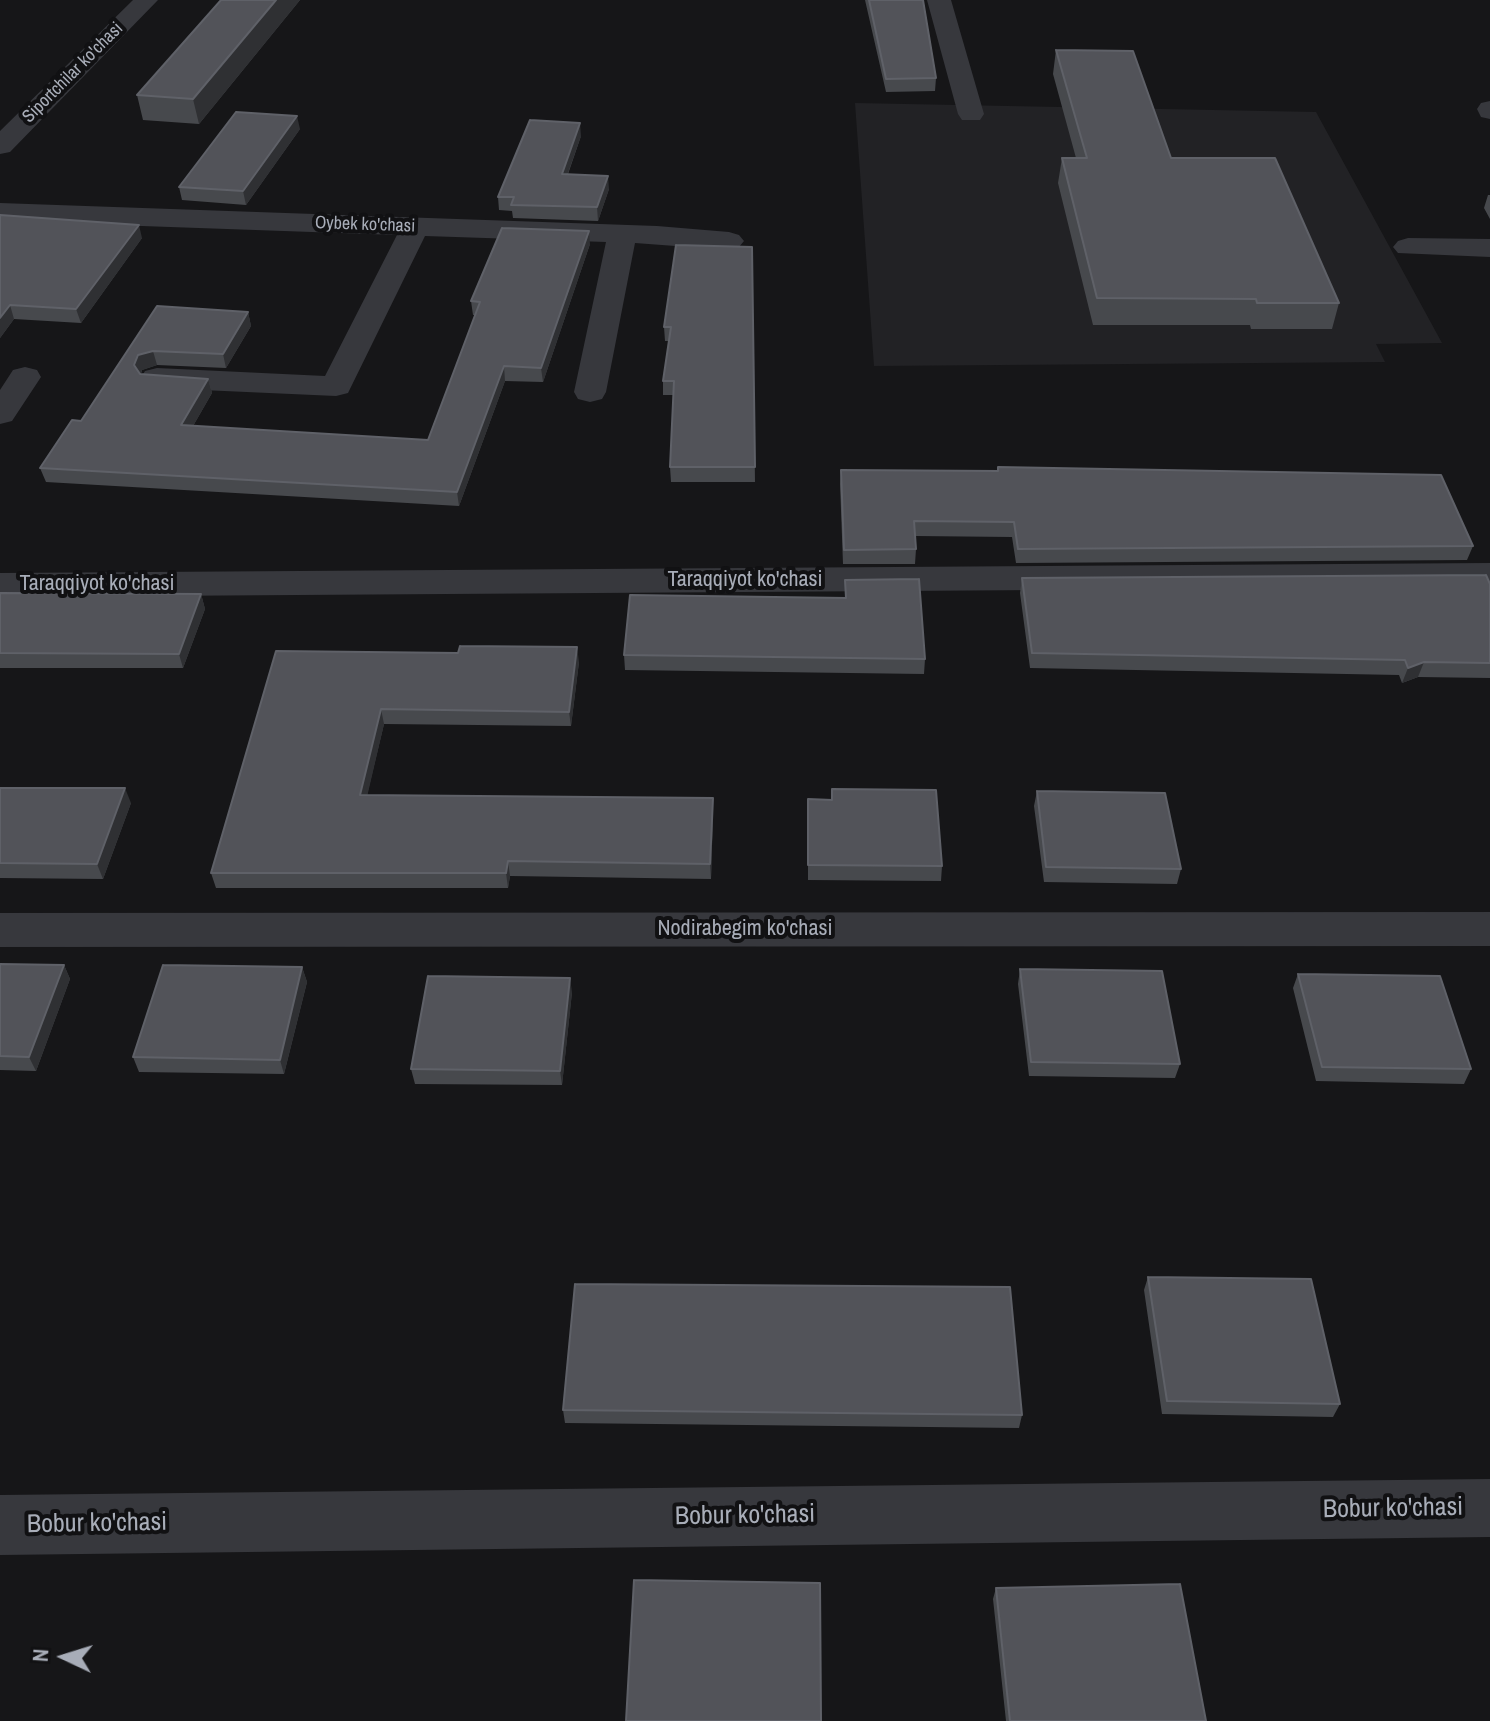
<!DOCTYPE html>
<html>
<head>
<meta charset="utf-8">
<style>
  body { margin:0 }
  #map { position:relative; width:1490px; height:1721px; overflow:hidden; background:#161618; font-family:"Archivo Narrow",sans-serif }
  canvas { display:block }
  .north { position:absolute; left:24px; top:1617px; width:80px; height:80px; -webkit-text-stroke:6px #111113; paint-order:stroke; rotate:274deg; font-size:22px; font-weight:700; line-height:32px; text-align:center; color:#a8adb8 }
  .north::after { content:''; display:block; margin:auto; width:28px; height:36px; background:#a8adb8; clip-path:polygon(50% 0,100% 100%,50% 72%,0 100%) }
</style>
</head>
<body>
<div id="map">
<canvas width="1490" height="1721"></canvas>
<div class="north">N</div>
</div>
<script>
const c = document.querySelector('canvas').getContext('2d');
c.lineJoin = 'round';
function fill(path, color) { c.fillStyle = color; c.fill(path, 'evenodd'); }
const shape = rows => new Path2D(rows.map(r => 'M' + r).join(''));
function trace(path, color, width, dash) { c.strokeStyle = color; c.lineWidth = width; c.lineCap = dash ? 'butt' : 'round'; c.setLineDash(dash || []); c.stroke(path); }
function label(font, color, halo, rows, align = 'center') {
  c.font = font + ' "Archivo Narrow",sans-serif'; c.lineWidth = 8; c.setLineDash([]); c.textBaseline = 'middle'; c.strokeStyle = halo; c.fillStyle = color; for (const [text, x, y, turn = 0] of rows) {
    c.save(); c.translate(x, y); c.rotate((+turn || 0) * Math.PI / 180); c.textAlign = isNaN(turn) ? turn : align; if (halo) c.strokeText(text, 0, 0); c.fillText(text, 0, 0); c.restore();
  }
}
fill(shape([
  [855,103,1316,112,1442,343,1376,344,1385,362,874,366]
]), '#222225');
fill(shape([
  [133,0,158,0,10,152,0,154,0,131,133,0],
  [927,0,951,0,984,114,980,120,962,120,958,114,927,0],
  [1490,101,1490,119,1481,117,1477,109,1481,103,1490,101],
  [0,203,657,226,729,232,739,235,744,241,739,247,729,250,635,243,606,392,602,399,590,402,578,399,574,392,606,242,425,236,348,393,336,396,157,388,145,385,141,378,145,371,157,368,325,376,397,235,0,221,0,203],
  [1408,238,1490,239,1490,257,1398,253,1393,247,1398,241,1408,238],
  [25,367,37,370,41,377,12,421,0,424,0,390,13,370,25,367],
  [1490,563,1490,587,0,597,0,573,1490,563],
  [1490,912,1490,946,0,947,0,913,1490,912],
  [1490,1479,1490,1537,0,1555,0,1495,1490,1479]
]), '#37383d');
fill(shape([
  [221,0,300,0,199,124,143,120,137,95],
  [865,0,923,0,936,78,935,91,886,92],
  [1056,50,1171,158,1339,303,1332,329,1251,329,1250,325,1093,325,1058,183,1062,158,1076,158,1053,74],
  [300,129,246,205,182,200,179,187],
  [581,136,568,174,609,189,598,221,513,218,512,211,499,210,498,197],
  [1488,195,1490,195,1490,219,1484,208],
  [0,215,142,238,81,323,14,319,0,338],
  [590,244,543,382,505,381,459,506,46,482,40,468,81,421,157,306,248,312,251,326,226,368,157,365,142,370,141,374,208,379,212,393,193,426,428,440,475,315,473,315,471,301],
  [752,247,755,482,671,482,670,467,674,395,663,395,663,381,669,341,665,341,664,327],
  [998,467,1473,546,1467,560,1016,563,1012,537,915,536,916,549,915,564,843,564,840,484,841,470,997,471],
  [1022,578,1490,584,1490,678,1418,677,1402,683,1399,675,1030,668,1020,593],
  [845,580,925,659,924,674,625,670,624,655,845,598],
  [0,593,201,594,205,609,183,668,0,668],
  [276,651,579,662,571,726,384,724,367,795,713,813,711,879,510,876,508,888,216,888,211,873],
  [0,788,131,803,103,879,0,878],
  [1037,791,1181,869,1177,884,1044,882,1034,806],
  [808,799,831,800,942,866,941,881,808,880],
  [0,964,64,965,70,979,36,1071,0,1070],
  [302,967,307,982,284,1074,139,1072,133,1057],
  [1020,969,1180,1064,1175,1078,1029,1076,1018,984],
  [1298,974,1471,1069,1464,1084,1316,1081,1293,988],
  [572,992,562,1085,415,1084,411,1069],
  [1148,1277,1340,1404,1333,1417,1162,1414,1144,1290],
  [563,1410,1022,1415,1019,1428,565,1423],
  [996,1588,1206,1721,1006,1721,993,1599]
]), '#47494d');
fill(shape([
  [276,0,300,0,199,124,193,99],
  [297,116,300,129,246,205,243,191],
  [580,123,581,136,563,187,562,174],
  [608,176,609,189,598,221,597,207],
  [139,225,142,238,81,323,76,309],
  [589,231,590,244,543,382,541,368],
  [10,305,14,319,0,338,0,318],
  [248,312,251,326,226,368,223,354],
  [153,351,157,365,142,370,138,379,134,365,138,355],
  [504,366,505,381,459,506,457,492],
  [208,379,212,393,185,440,181,425],
  [201,594,205,609,183,668,179,654],
  [577,647,579,662,571,726,569,712],
  [1424,662,1418,677,1402,683,1408,668],
  [381,709,384,724,364,810,360,795],
  [125,788,131,803,103,879,97,864],
  [713,798,713,813,711,879,710,864],
  [508,861,510,876,508,888,506,873],
  [64,965,70,979,36,1071,29,1057],
  [302,967,307,982,284,1074,280,1060],
  [570,978,572,992,562,1085,560,1071]
]), '#2f3033');
const building = shape([
  [221,0,276,0,193,99,137,95,221,0],
  [869,0,923,0,936,78,886,79,869,0],
  [1056,50,1133,51,1171,158,1275,158,1339,303,1257,303,1256,299,1097,298,1062,158,1087,158,1056,50],
  [236,112,297,116,243,191,179,187,236,112],
  [530,120,580,123,562,174,608,176,597,207,511,205,514,197,498,197,530,120],
  [0,215,139,225,76,309,10,305,0,318,0,215],
  [502,228,589,231,541,368,504,366,457,492,40,468,72,420,81,421,157,306,248,312,223,354,153,351,138,355,134,365,140,374,208,379,181,425,428,440,480,302,471,301,502,228],
  [676,245,752,247,755,467,670,467,674,381,663,381,671,327,664,327,676,245],
  [998,467,1441,475,1473,546,1018,549,1014,522,914,521,916,549,844,550,841,470,998,471,998,467],
  [1486,575,1490,584,1490,663,1424,662,1408,668,1405,660,1032,653,1022,578,1486,575],
  [919,579,925,659,624,655,630,595,846,598,845,580,919,579],
  [0,593,201,594,179,654,0,653,0,593],
  [460,646,577,647,569,712,381,709,360,795,713,798,710,864,508,861,506,873,211,873,276,651,458,653,460,646],
  [0,788,125,788,97,864,0,863,0,788],
  [832,789,936,790,942,866,808,865,808,799,832,800,832,789],
  [1037,791,1165,793,1181,869,1046,867,1037,791],
  [0,964,64,965,29,1057,0,1056,0,964],
  [163,965,302,967,280,1060,133,1057,163,965],
  [1020,969,1162,971,1180,1064,1031,1062,1020,969],
  [1298,974,1440,976,1471,1069,1322,1067,1298,974],
  [428,976,570,978,560,1071,411,1069,428,976],
  [1148,1277,1311,1279,1340,1404,1167,1401,1148,1277],
  [575,1284,1010,1287,1022,1415,563,1410,575,1284],
  [634,1580,820,1583,821,1721,626,1721,634,1580],
  [1180,1584,1206,1721,1010,1721,996,1588,1180,1584]
]);
fill(building, '#525359');
trace(building, '#5f6168', 2);
label('18px', '#a8adb8', '#111113', [
  ["Siportchilar ko'chasi",73,73,-45],
  ["Oybek ko'chasi",365,225,2]
]);
label('22px', '#a8adb8', '#111113', [
  ["Taraqqiyot ko'chasi",745,580],
  ["Taraqqiyot ko'chasi",97,584],
  ["Nodirabegim ko'chasi",745,929]
]);
label('26px', '#a8adb8', '#111113', [
  ["Bobur ko'chasi",1393,1509,-1],
  ["Bobur ko'chasi",745,1516,-1],
  ["Bobur ko'chasi",97,1524,-1]
]);
</script>
</body>
</html>
